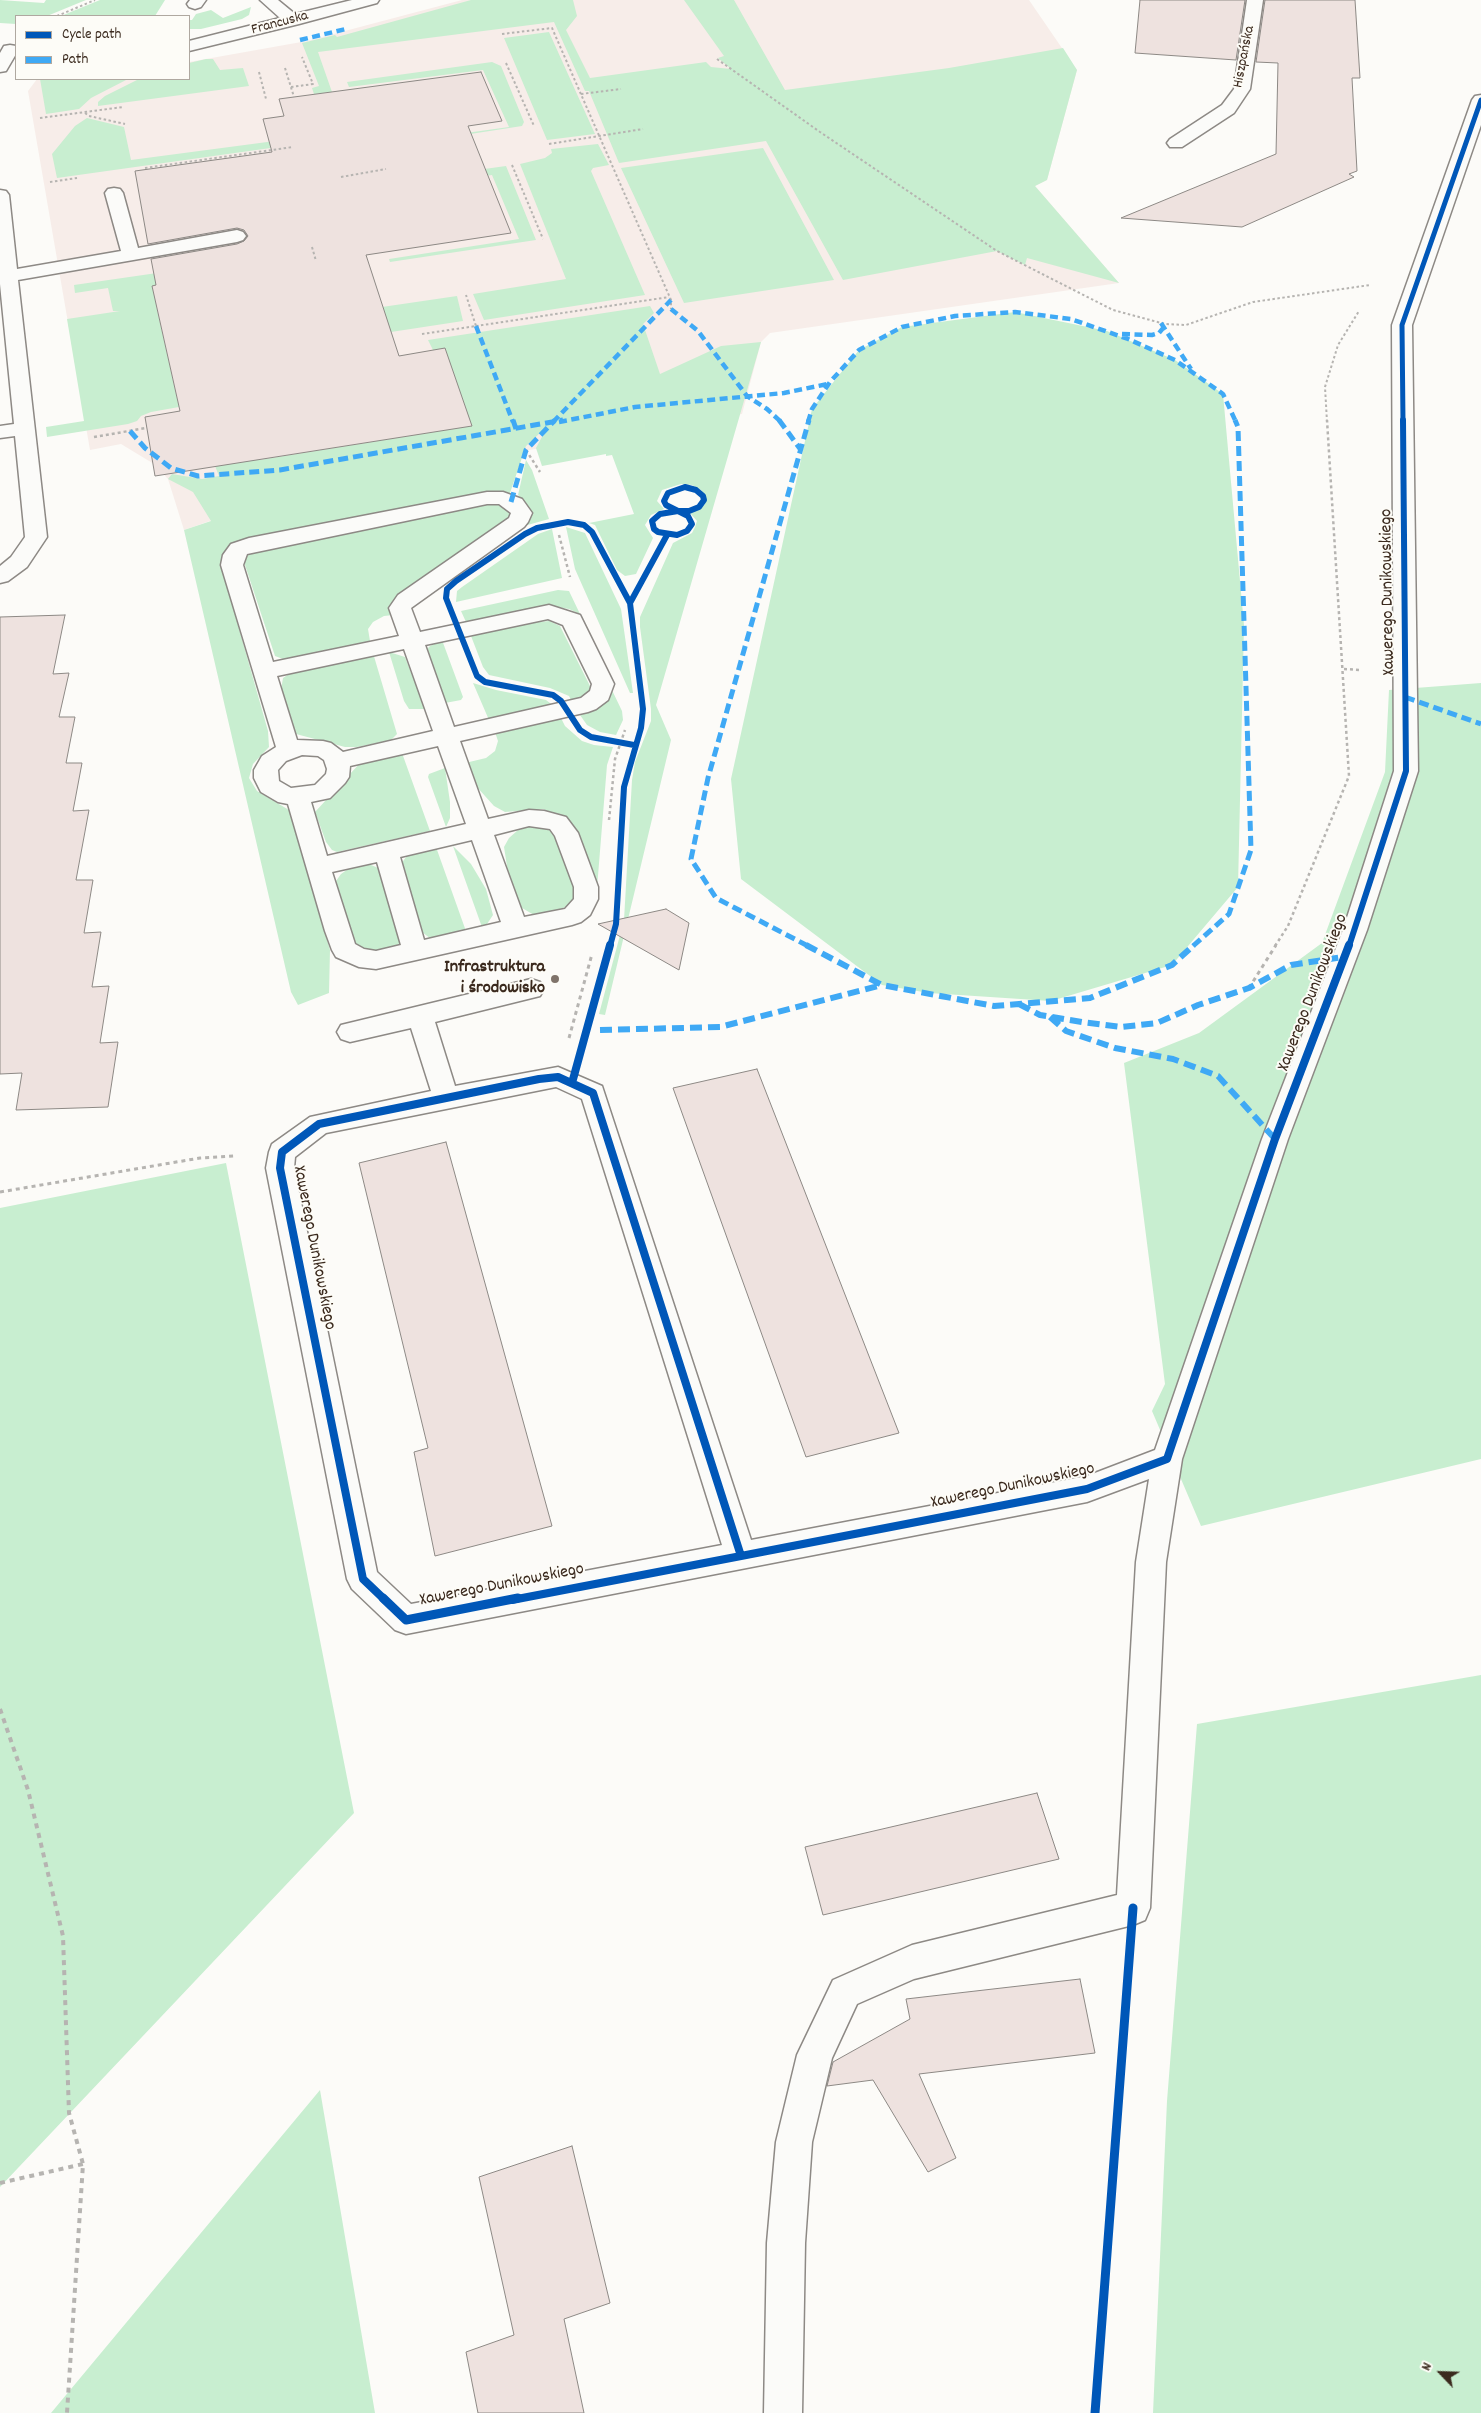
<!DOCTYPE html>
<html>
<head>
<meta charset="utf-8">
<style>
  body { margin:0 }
  #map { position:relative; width:1481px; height:2413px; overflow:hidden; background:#fcfbf8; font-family:Dekko,sans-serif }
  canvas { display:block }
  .legend { position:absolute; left:15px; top:15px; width:175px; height:65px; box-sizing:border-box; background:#fdfcf7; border:1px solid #afa8a0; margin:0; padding:6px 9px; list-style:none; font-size:15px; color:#3b2a1e }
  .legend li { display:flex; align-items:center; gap:10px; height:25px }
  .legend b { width:25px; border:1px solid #afa8a0 }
  .north { position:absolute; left:1416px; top:2348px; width:50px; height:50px; -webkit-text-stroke:4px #fdfcf7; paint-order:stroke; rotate:294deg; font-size:14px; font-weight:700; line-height:20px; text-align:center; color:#3b2a1e }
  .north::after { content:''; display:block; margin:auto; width:18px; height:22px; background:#3b2a1e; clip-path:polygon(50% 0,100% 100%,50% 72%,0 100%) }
</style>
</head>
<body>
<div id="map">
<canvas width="1481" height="2413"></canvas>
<ul class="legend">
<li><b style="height:6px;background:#0057b8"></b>Cycle path</li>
<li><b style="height:6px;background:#3fa9f5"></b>Path</li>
</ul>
<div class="north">N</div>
</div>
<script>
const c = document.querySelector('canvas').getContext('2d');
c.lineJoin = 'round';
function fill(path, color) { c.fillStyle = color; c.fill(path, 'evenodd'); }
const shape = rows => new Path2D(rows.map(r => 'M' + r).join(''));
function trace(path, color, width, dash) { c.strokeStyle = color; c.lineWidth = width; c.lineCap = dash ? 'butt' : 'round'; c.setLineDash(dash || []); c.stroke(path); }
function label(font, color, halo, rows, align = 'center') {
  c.font = font + ' Dekko,sans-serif'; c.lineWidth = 4; c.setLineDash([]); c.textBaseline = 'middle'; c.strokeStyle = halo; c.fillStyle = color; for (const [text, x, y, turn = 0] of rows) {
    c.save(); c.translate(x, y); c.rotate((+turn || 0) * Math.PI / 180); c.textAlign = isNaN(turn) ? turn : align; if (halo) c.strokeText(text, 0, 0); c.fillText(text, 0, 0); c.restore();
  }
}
fill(shape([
  [462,0,1029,0,1077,70,1047,180,1035,186,1119,283,770,333,761,342,742,414,305,488,184,530,168,479,154,464,121,444,90,450,28,91,37,79,189,79,189,62,307,41]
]), '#f7ede9');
fill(shape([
  [0,0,44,3,46,0,86,0,47,16,16,16,16,24,0,23],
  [100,0,165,0,155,16,61,16],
  [471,0,573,0,577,16,566,30,590,78,706,62,711,67,731,69,718,58,724,56,684,0,734,0,785,90,949,68,1063,48,1077,70,1047,180,1035,186,1119,283,1027,258,1025,265,997,251,843,280,766,141,619,163,589,91,585,91,554,22,318,52,332,92,314,94,312,88,319,86,302,43,335,35,337,37],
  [251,7,249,15,242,19,201,29,189,29,189,20,192,20,196,14,211,10,223,18],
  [549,32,595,134,547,140,504,38],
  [206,59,213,59,220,70,243,68,249,86,98,106,98,102,105,96,139,79,189,79,189,63],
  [492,62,501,66,524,122,522,126,380,148,337,151,509,127,483,70,349,87,347,82],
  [40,79,128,79,91,98,79,109,46,114],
  [87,118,124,127,131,160,290,139,292,145,57,178,52,154,75,126],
  [598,144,609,165,593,168,591,171,645,295,484,320,473,294,566,279,520,164,545,158,552,153,551,149],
  [763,148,834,280,684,303,621,168],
  [506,166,536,240,390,262,389,259,519,239,492,175,350,195,390,182],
  [247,260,181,301,156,305,179,407,151,412,141,416,137,421,128,424,47,437,46,427,84,421,67,319,120,311,113,311,108,288,75,293,74,285],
  [457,296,463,321,391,332,382,307],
  [650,306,654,313,643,324,660,374,721,346,761,342,656,705,671,740,605,1015,599,1014,624,920,632,780,635,762,651,721,651,709,640,627,640,617,673,543,692,533,695,527,697,521,690,513,705,504,705,496,701,490,692,485,681,484,662,490,657,501,664,509,651,515,645,525,653,538,636,574,625,576,617,570,595,525,589,523,634,514,612,455,606,456,606,454,542,466,536,448,543,435,540,433,526,446,510,493,483,492,248,538,235,543,221,565,268,731,269,747,253,764,249,778,257,791,289,810,330,950,329,993,298,1005,291,992,184,530,211,521,193,492,168,479,172,474,202,479,219,476,215,466,250,425,259,460,471,426,428,340],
  [1015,312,1107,331,1175,360,1223,394,1244,625,1238,887,1172,965,1051,1001,929,993,882,985,741,879,731,779,812,409,859,350,902,327],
  [526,460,532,470,549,519,524,526,530,512,527,505,518,495],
  [492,503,504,506,511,514,505,522,398,595,393,604,394,615,384,616,373,622,368,629,370,641,283,659,275,656,244,562,247,554,258,549],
  [566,527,585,533,621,609,633,693,630,693,575,569],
  [552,529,562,578,456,602,457,591,462,587,538,534],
  [558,590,569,591,580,614,569,609,552,606,536,607,466,622,461,611],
  [549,621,560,626,591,688,582,699,572,702,569,696,550,688,489,675,483,667,471,636,530,623],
  [442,640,463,697,461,700,445,703,426,650,430,646],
  [389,652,405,657,425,709,409,709,404,701],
  [373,653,397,734,391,740,357,747,345,747,296,734,281,690,283,678,292,672],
  [473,683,496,690,546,700,554,706,489,720],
  [1481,683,1481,1459,1201,1526,1152,1411,1165,1384,1124,1063,1199,1033,1322,943,1385,772,1389,690],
  [610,686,622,711,623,720,616,735,600,732,587,725,580,715,591,712,605,702],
  [559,714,565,726,582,741,594,745,613,747,607,765,597,888,578,835,569,820,543,809,505,812,494,806,476,786,465,763,486,758,495,751,498,741,494,729],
  [402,753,430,831,337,852,332,850,326,842,315,812,361,762],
  [445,768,450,802,450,818,446,827,428,777,429,774],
  [528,827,547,828,556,836,576,895,571,905,543,915,534,915,517,905,509,879,504,847,509,838,518,830],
  [453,846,471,864,486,889,493,915,483,930],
  [436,847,467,934,431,939,422,932,401,864,409,853],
  [366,863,381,869,403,940,393,949,375,954,361,949,352,942,336,881,341,874,351,867],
  [226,1163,354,1813,0,2187,0,1208],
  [1481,1675,1481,2413,1153,2413,1167,2101,1197,1724],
  [320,2090,375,2413,51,2413]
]), '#c8eed0');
const building = shape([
  [1140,0,1245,0,1236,60,1135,53,1140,0],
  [1265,0,1355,0,1360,78,1352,78,1357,171,1349,174,1354,177,1242,227,1121,218,1276,154,1278,63,1256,62,1265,0],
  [481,72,502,121,468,126,511,233,366,255,399,356,445,348,472,426,155,476,145,417,180,411,152,286,156,285,151,259,237,244,244,241,248,236,244,230,237,228,148,244,135,171,272,152,263,119,284,116,279,99,481,72],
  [65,615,53,674,69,673,59,717,75,717,66,763,82,763,73,811,89,810,76,880,93,880,84,933,101,932,92,987,109,986,100,1043,118,1042,108,1107,16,1110,22,1073,0,1074,0,617,65,615],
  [666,909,689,923,679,970,598,924,666,909],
  [757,1069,899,1433,806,1457,673,1088,757,1069],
  [446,1142,552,1526,435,1556,414,1452,428,1448,359,1163,446,1142],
  [1037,1793,1059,1859,823,1915,805,1847,1037,1793],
  [1080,1979,1095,2053,919,2074,956,2158,928,2172,873,2080,827,2086,833,2062,910,2019,906,1999,1080,1979],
  [572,2146,610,2303,564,2319,584,2413,478,2413,466,2352,514,2335,479,2177,572,2146]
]);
fill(building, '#eee2df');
trace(building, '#8d8985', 1);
const minor = shape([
  [190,0,206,0,201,7,195,9,189,7,187,4,190,0],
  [260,0,278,0,295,14,352,0,379,0,377,3,299,24,189,51,189,41,280,18,260,0],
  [1247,0,1263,0,1250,89,1234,113,1182,147,1170,147,1167,143,1170,139,1222,105,1234,89,1247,0],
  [10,45,16,46,16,54,6,71,0,72,0,53,4,46,10,45],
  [1481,95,1481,125,1412,325,1418,771,1367,930,1288,1139,1182,1459,1166,1562,1150,1908,1145,1920,1133,1925,914,1979,857,2004,832,2058,812,2142,805,2243,802,2413,764,2413,767,2243,776,2142,797,2055,833,1980,912,1945,1117,1895,1136,1562,1149,1479,1087,1502,406,1634,395,1630,352,1589,347,1579,266,1168,269,1152,272,1144,310,1117,431,1091,411,1028,350,1042,341,1039,337,1032,341,1025,531,979,540,982,544,989,540,996,435,1022,455,1086,558,1067,602,1086,751,1540,1087,1476,1155,1450,1262,1139,1343,930,1394,771,1392,325,1472,100,1475,96,1481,95],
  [556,1087,582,1099,722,1545,411,1604,377,1572,294,1168,295,1157,326,1133,556,1087],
  [114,188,120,189,123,193,138,248,237,230,243,232,246,236,243,240,237,242,18,280,47,537,27,567,8,581,0,583,0,566,11,557,25,537,15,436,0,438,0,426,14,424,0,284,0,190,6,191,9,195,17,269,121,251,105,193,108,189,114,188],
  [487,492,503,492,522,499,532,513,528,522,524,527,411,608,420,632,549,605,580,615,614,684,608,700,596,709,588,712,460,741,488,819,529,810,544,811,566,817,578,833,598,887,598,899,590,915,581,922,572,925,376,969,359,967,336,957,332,950,325,931,288,804,278,802,261,792,254,778,254,770,262,756,276,747,221,565,223,555,231,544,249,538,487,492],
  [487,504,499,504,511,513,509,518,398,595,389,608,399,636,273,662,243,565,247,554,487,504],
  [548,619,563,625,592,684,590,691,581,698,454,727,425,645,548,619],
  [404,649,433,731,343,752,331,743,323,741,297,740,277,676,404,649],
  [438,746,466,824,327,856,311,802,330,798,345,783,349,777,350,766,438,746],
  [302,755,318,756,324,760,327,769,326,774,315,785,291,788,279,781,278,770,286,761,302,755],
  [529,826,550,829,555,836,574,887,574,899,565,909,524,917,494,835,529,826],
  [472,840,501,922,424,940,400,857,472,840],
  [377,862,401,945,376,951,364,949,355,944,332,872,377,862]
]);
trace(minor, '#8d8985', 3);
trace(shape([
  [57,16,95,0],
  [502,34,552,28,671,300,671,309],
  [717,59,820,132,997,251,1113,310,1165,324,1186,325,1253,302,1370,285],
  [506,63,534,126],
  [285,68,294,97],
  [259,72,266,99],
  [291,87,313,84,302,57],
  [581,94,621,89],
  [85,113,89,116,125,124],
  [40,118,123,107],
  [549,144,643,129],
  [512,165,543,239],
  [145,168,293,147],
  [341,177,386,169],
  [50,182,77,178],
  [312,247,316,261],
  [476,326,669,297],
  [422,334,476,326,466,295],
  [1327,422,1325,387,1338,345,1359,311]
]), '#b6b4b1', 2, [2.5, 2.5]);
trace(shape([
  [94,437,146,428],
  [526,450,540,472],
  [559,535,570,577],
  [1344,669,1361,670],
  [609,820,615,759,625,730],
  [1275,946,1288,926,1349,776,1327,420]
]), '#b6b4b1', 2.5, [3, 3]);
trace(shape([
  [1249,988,1276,945],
  [569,1038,592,954],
  [0,1192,200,1158,234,1156]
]), '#b6b4b1', 3, [4, 4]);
trace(shape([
  [0,1709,28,1790,63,1936,69,2113,83,2164,67,2413],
  [0,2183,83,2164]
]), '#b6b4b1', 4, [5, 5]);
fill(minor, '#fbfbf9');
trace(shape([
  [300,40,346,29],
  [671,309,698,331,747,396,767,409,781,422],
  [1161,323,1191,369],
  [476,326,513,422],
  [1122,334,1152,335,1159,333,1164,327],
  [553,422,671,300],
  [559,422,635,407,784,393,828,384],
  [808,422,812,409,830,382,859,350,902,327,955,316,1015,312,1071,319,1128,339,1175,360,1223,394,1236,422]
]), '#3fa9f5', 4.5, [8, 4.5]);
trace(shape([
  [513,420,516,429],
  [779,420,801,450],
  [130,431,145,448,171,468,198,476,280,470,563,420],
  [511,502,526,450,555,420],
  [1405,697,1481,724],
  [808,946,716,898,691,859,708,778,809,420],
  [1193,946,1229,914,1251,850,1238,427,1235,420]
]), '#3fa9f5', 5, [10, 5]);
trace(shape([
  [806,945,882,985,994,1006,1090,998,1172,965,1194,945],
  [1019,1004,1040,1015,1082,1022,1121,1027,1157,1023,1198,1005,1249,988,1291,965,1343,957],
  [1050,1017,1066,1031,1115,1048,1173,1059,1218,1076,1275,1139],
  [600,1030,720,1027,882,985]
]), '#3fa9f5', 6, [12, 6]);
trace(shape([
  [1403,422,1402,325,1481,100]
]), '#0057b8', 5);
trace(shape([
  [685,487,696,490,703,496,704,500,699,507,689,511,678,511,666,505,664,501,668,493,685,487],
  [678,511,688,516,692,524,687,531,677,535,658,532,654,529,652,521,660,514,678,511],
  [630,603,592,532,584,525,568,522,537,528,525,534,456,581,447,589,446,598,477,676,485,682,553,695,561,701,580,730,591,737,634,745],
  [610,946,616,924,624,787,641,728,643,709,630,603,667,535],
  [1349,946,1406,771,1403,420]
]), '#0057b8', 6);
trace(shape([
  [572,1083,610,945],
  [741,1556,1087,1489,1167,1459,1275,1139,1349,945],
  [385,1600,363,1579,280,1168,282,1152,319,1124,539,1079,558,1077,593,1093,741,1556],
  [512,1600,741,1556]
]), '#0057b8', 8);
trace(shape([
  [383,1598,406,1620,518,1598],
  [1095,2413,1133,1908]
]), '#0057b8', 9);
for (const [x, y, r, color] of [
  [555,979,5,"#7f736a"]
]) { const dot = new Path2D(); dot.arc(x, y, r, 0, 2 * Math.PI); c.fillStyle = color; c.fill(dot); trace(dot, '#fdfcf7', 2); }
label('15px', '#3b2a1e', '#fdfcf7', [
  ["Francuska",280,24,-15],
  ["Hiszpańska",1245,57,-79]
]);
label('18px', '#3b2a1e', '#fdfcf7', [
  ["Xawerego Dunikowskiego",1389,592,-91],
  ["Xawerego Dunikowskiego",1314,993,-69],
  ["Xawerego Dunikowskiego",313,1248,79],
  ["Xawerego Dunikowskiego",1013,1487,-12],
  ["Xawerego Dunikowskiego",502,1586,-11]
]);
label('bold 18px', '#3b2a1e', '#fdfcf7', [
  ["Infrastruktura",545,969],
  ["i środowisko",545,990]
], 'right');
</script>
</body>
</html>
